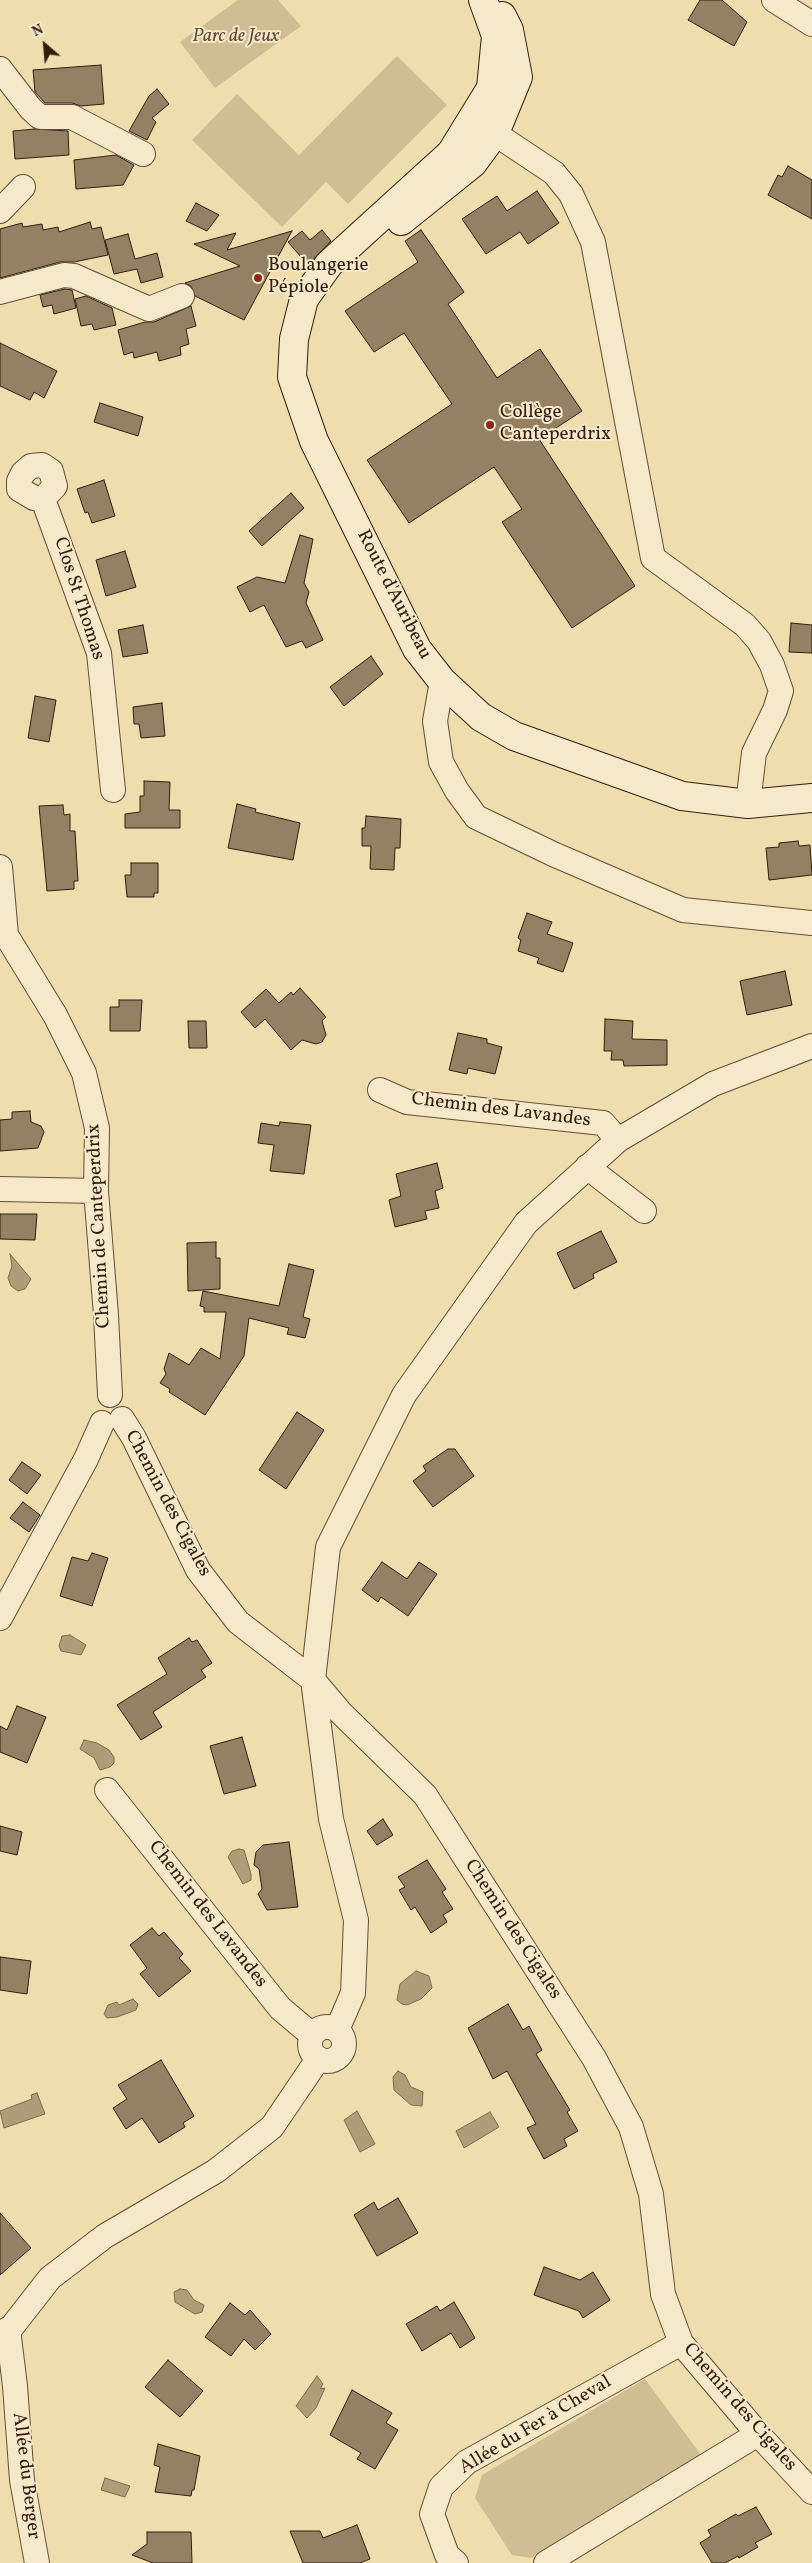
<!DOCTYPE html>
<html>
<head>
<meta charset="utf-8">
<style>
  body { margin:0 }
  #map { position:relative; width:812px; height:2563px; overflow:hidden; background:#f0ddad; font-family:Vollkorn,serif }
  canvas { display:block }
  .north { position:absolute; left:20px; top:20px; width:50px; height:50px; -webkit-text-stroke:4px #f5e9ca; paint-order:stroke; rotate:333deg; font-size:14px; font-weight:700; line-height:20px; text-align:center; color:#301e12 }
  .north::after { content:''; display:block; margin:auto; width:18px; height:22px; background:#301e12; clip-path:polygon(50% 0,100% 100%,50% 72%,0 100%) }
</style>
</head>
<body>
<div id="map">
<canvas width="812" height="2563"></canvas>
<div class="north">N</div>
</div>
<script>
const c = document.querySelector('canvas').getContext('2d');
c.lineJoin = 'round';
function fill(path, color) { c.fillStyle = color; c.fill(path, 'evenodd'); }
const shape = rows => new Path2D(rows.map(r => 'M' + r).join(''));
function trace(path, color, width, dash) { c.strokeStyle = color; c.lineWidth = width; c.lineCap = dash ? 'butt' : 'round'; c.setLineDash(dash || []); c.stroke(path); }
function label(font, color, halo, rows, align = 'center') {
  c.font = font + ' Vollkorn,serif'; c.lineWidth = 4; c.setLineDash([]); c.textBaseline = 'middle'; c.strokeStyle = halo; c.fillStyle = color; for (const [text, x, y, turn = 0] of rows) {
    c.save(); c.translate(x, y); c.rotate((+turn || 0) * Math.PI / 180); c.textAlign = isNaN(turn) ? turn : align; if (halo) c.strokeText(text, 0, 0); c.fillText(text, 0, 0); c.restore();
  }
}
fill(shape([
  [238,0,278,0,301,26,215,88,180,42],
  [397,56,447,105,348,204,326,182,282,227,192,140,237,94,299,155],
  [645,2379,701,2455,531,2558,512,2555,475,2498,482,2475]
]), '#cfbd93');
const water = shape([
  [10,1254,31,1279,25,1289,18,1291,11,1286,8,1278,12,1266,10,1254],
  [70,1635,86,1645,81,1655,61,1651,59,1646,62,1636,70,1635],
  [84,1740,97,1743,109,1750,114,1757,114,1763,110,1767,100,1770,94,1758,80,1749,84,1740],
  [239,1849,244,1850,251,1874,251,1880,243,1884,228,1857,232,1851,239,1849],
  [416,1971,429,1976,432,1988,421,1999,407,2005,402,2004,397,2000,400,1984,416,1971],
  [133,1999,138,2004,136,2010,117,2017,107,2018,104,2014,108,2005,117,2002,119,2005,133,1999],
  [398,2071,405,2075,411,2087,423,2092,422,2106,411,2105,394,2090,393,2077,398,2071],
  [37,2093,45,2114,4,2128,0,2111,32,2099,31,2095,37,2093],
  [357,2111,375,2144,360,2152,344,2120,357,2111],
  [490,2112,499,2127,464,2148,456,2131,490,2112],
  [180,2289,187,2290,194,2300,204,2305,202,2312,195,2314,175,2302,174,2292,180,2289],
  [317,2376,323,2384,320,2389,325,2388,316,2408,307,2418,296,2406,317,2376],
  [105,2478,130,2486,125,2497,101,2490,105,2478]
]);
fill(water, '#af9c78');
trace(water, '#7c6a4f', 1);
const building = shape([
  [700,0,722,0,747,22,734,46,688,20,700,0],
  [101,65,104,104,81,106,72,103,45,103,35,92,33,70,101,65],
  [157,89,169,104,152,118,156,122,147,140,129,131,149,96,157,89],
  [35,129,68,131,69,155,15,159,13,131,35,129],
  [116,155,134,165,123,185,76,189,74,160,116,155],
  [788,166,812,180,812,219,768,195,778,175,782,177,788,166],
  [537,191,559,223,528,244,520,232,486,254,462,219,497,196,507,211,537,191],
  [196,203,219,215,207,231,186,221,196,203],
  [90,222,92,229,101,227,108,255,74,262,60,262,0,278,0,229,22,223,23,227,42,224,43,230,58,227,59,232,90,222],
  [322,230,331,241,308,265,288,242,302,231,310,240,322,230],
  [421,230,464,292,448,304,497,378,540,349,582,411,539,439,635,586,572,628,502,522,522,509,494,467,409,523,367,460,452,404,404,333,374,352,345,311,418,262,405,241,421,230],
  [292,231,244,320,195,296,191,286,185,283,240,266,194,244,236,233,227,250,292,231],
  [128,234,135,259,157,253,163,277,141,283,137,269,114,274,105,240,128,234],
  [65,289,72,290,76,308,54,314,52,305,43,307,40,295,65,289],
  [86,296,112,308,116,325,94,330,92,324,81,326,75,299,86,296],
  [191,306,196,326,186,329,189,344,180,347,181,355,159,361,157,352,134,358,133,352,124,355,118,330,145,322,154,322,191,306],
  [0,343,57,371,44,398,34,392,30,400,0,386,0,343],
  [100,403,143,417,138,436,94,422,100,403],
  [104,480,115,516,92,523,88,512,85,513,77,489,104,480],
  [291,493,304,508,262,546,249,531,291,493],
  [300,535,313,539,304,583,309,592,306,603,323,640,306,648,302,641,286,647,264,605,250,612,237,587,257,577,285,583,300,535],
  [125,551,136,587,106,596,96,560,125,551],
  [791,623,812,625,812,653,789,652,791,623],
  [143,625,148,653,123,657,118,630,143,625],
  [371,656,383,674,344,706,330,687,371,656],
  [35,696,56,700,49,742,28,738,35,696],
  [162,703,165,736,141,738,139,724,134,724,133,707,162,703],
  [144,781,170,782,169,810,180,810,180,828,125,828,125,814,140,812,140,796,144,796,144,781],
  [237,804,256,809,255,812,300,823,293,860,228,848,237,804],
  [63,805,64,815,70,814,70,831,75,831,78,881,74,881,74,889,47,891,39,806,63,805],
  [366,816,401,819,400,848,395,848,394,870,370,869,371,846,362,846,362,828,365,828,366,816],
  [798,841,799,846,810,845,812,875,769,880,766,848,779,847,779,843,798,841],
  [131,863,158,863,158,893,154,893,154,897,127,897,125,875,131,875,131,863],
  [527,913,552,922,547,934,573,943,563,972,537,963,539,958,518,951,521,940,518,938,527,913],
  [785,971,792,1005,747,1015,740,981,785,971],
  [300,988,326,1017,322,1021,326,1035,322,1042,316,1044,302,1040,291,1050,265,1019,255,1028,241,1012,266,989,279,1003,291,992,293,995,300,988],
  [119,1000,142,1000,140,1031,110,1031,110,1007,119,1007,119,1000],
  [605,1019,633,1021,632,1039,667,1040,667,1065,624,1066,623,1060,611,1060,612,1051,604,1051,605,1019],
  [188,1021,206,1021,207,1048,189,1048,188,1021],
  [458,1033,487,1039,487,1043,502,1047,495,1074,468,1068,467,1074,449,1070,458,1033],
  [30,1111,31,1122,41,1126,44,1132,38,1148,0,1151,0,1120,12,1119,12,1112,30,1111],
  [280,1122,311,1125,304,1174,270,1171,274,1145,258,1143,261,1123,279,1126,280,1122],
  [437,1163,443,1188,435,1191,439,1208,425,1211,427,1219,395,1227,389,1200,401,1196,396,1174,437,1163],
  [0,1214,37,1214,35,1240,0,1239,0,1214],
  [601,1231,617,1262,593,1274,594,1278,574,1289,557,1253,601,1231],
  [216,1242,216,1258,220,1258,220,1289,188,1291,187,1243,216,1242],
  [289,1264,314,1270,303,1317,310,1319,305,1338,287,1334,289,1328,249,1318,244,1356,205,1415,169,1392,170,1389,160,1383,166,1374,164,1369,169,1353,189,1365,201,1348,220,1359,226,1312,204,1312,204,1307,200,1306,203,1291,279,1306,289,1264],
  [297,1412,324,1430,286,1489,259,1470,297,1412],
  [448,1449,455,1449,474,1476,433,1507,413,1481,426,1471,423,1466,448,1449],
  [22,1462,41,1475,27,1494,9,1480,22,1462],
  [23,1502,40,1515,29,1532,10,1518,23,1502],
  [92,1553,108,1558,92,1606,60,1596,72,1557,88,1561,92,1553],
  [382,1562,407,1579,419,1562,437,1574,408,1616,381,1597,378,1602,362,1590,382,1562],
  [189,1638,192,1642,197,1640,212,1663,201,1670,206,1677,153,1712,162,1727,141,1740,117,1705,167,1674,158,1658,189,1638],
  [17,1706,46,1717,27,1763,0,1752,0,1726,7,1730,17,1706],
  [242,1737,256,1786,224,1794,210,1746,242,1737],
  [383,1819,393,1835,377,1845,367,1831,383,1819],
  [0,1826,22,1832,17,1855,0,1851,0,1826],
  [289,1842,298,1907,267,1910,258,1894,262,1889,259,1869,254,1865,256,1852,263,1845,289,1842],
  [427,1860,446,1889,442,1892,453,1909,443,1915,447,1922,431,1933,415,1907,411,1910,399,1890,405,1887,398,1877,427,1860],
  [152,1928,159,1936,164,1932,183,1954,179,1958,191,1971,159,1997,140,1974,147,1968,130,1945,152,1928],
  [0,1957,31,1961,27,1994,0,1990,0,1957],
  [508,2004,523,2030,529,2026,542,2050,536,2054,570,2110,567,2112,578,2131,564,2139,567,2146,544,2159,527,2128,536,2124,507,2071,493,2079,468,2028,508,2004],
  [161,2060,194,2116,183,2123,185,2127,159,2143,142,2118,126,2129,113,2108,127,2099,118,2085,161,2060],
  [398,2198,418,2233,377,2256,354,2215,374,2202,378,2210,398,2198],
  [0,2213,31,2248,0,2275,0,2213],
  [544,2267,580,2280,593,2272,610,2300,583,2318,579,2311,534,2295,544,2267],
  [454,2302,475,2338,460,2348,451,2333,422,2351,406,2324,437,2306,440,2311,454,2302],
  [230,2303,245,2315,250,2310,271,2334,255,2350,244,2339,231,2356,205,2337,230,2303],
  [168,2360,203,2391,180,2417,145,2387,168,2360],
  [352,2390,392,2413,386,2423,398,2430,375,2469,357,2459,361,2453,330,2435,352,2390],
  [158,2444,200,2456,194,2490,192,2490,191,2496,155,2492,160,2467,154,2465,158,2444],
  [756,2507,772,2534,755,2543,758,2547,739,2558,738,2556,725,2563,712,2563,700,2543,711,2536,708,2530,736,2514,738,2516,756,2507],
  [357,2525,370,2559,360,2563,303,2563,290,2531,320,2531,323,2538,357,2525],
  [147,2532,191,2532,192,2563,153,2563,132,2555,147,2544,147,2532]
]);
fill(building, '#948163');
trace(building, '#301e12', 1);
const street = shape([
  [774,0,812,24],
  [0,69,31,109,40,117,72,117,143,154],
  [479,123,554,173,571,194,593,242,653,558,745,625,759,641,772,665,781,691,775,710,754,753,748,804],
  [0,211,23,187],
  [0,292,64,275,74,276,149,309,182,296],
  [42,465,51,471,55,486,43,499,34,498,19,489,19,481,23,473,31,466,42,465],
  [43,499,99,653,113,790],
  [442,681,435,721,441,762,457,791,476,817,553,854,683,910,812,923],
  [0,867,6,935,55,1015,84,1073,97,1128,96,1191,106,1315,110,1395],
  [380,1090,407,1102,603,1123,618,1140],
  [587,1167,644,1211],
  [0,1189,96,1191],
  [122,1419,134,1438,198,1570,238,1622,313,1680,340,1712,425,1795,594,2058,631,2127,651,2194,663,2294,681,2343,758,2434,812,2492],
  [0,1618,86,1459,102,1423],
  [107,1790,280,2008,312,2035],
  '310 2044a17 17 0 1 1 34 0a17 17 0 1 1-34 0Z',
  [337,2030,353,1993,356,1920,331,1819,313,1680,328,1547,404,1395,526,1223,618,1140,713,1084,812,1046],
  [8,2329,15,2386,22,2480,37,2563],
  [0,2342,50,2278,105,2236,216,2171,272,2127,318,2059],
  [456,2563,447,2555,432,2514,441,2487,467,2462,681,2343],
  [546,2563,758,2434]
]);
const secondary = shape([
  [483,0,496,36,491,88,451,153,329,264,304,299,294,339,292,377,314,441,417,649,442,681,481,717,514,736,682,796,748,804,812,798],
  [401,221,473,163,495,133,518,77,509,30,502,16]
]);
trace(street, '#604e39', 26);
trace(secondary, '#301e12', 30);
trace(street, '#f5e9ca', 24);
trace(secondary, '#f5e9ca', 28);
for (const [x, y, r, color] of [
  [258,278,5,"#8f2418"],
  [490,425,5,"#8f2418"]
]) { const dot = new Path2D(); dot.arc(x, y, r, 0, 2 * Math.PI); c.fillStyle = color; c.fill(dot); trace(dot, '#f5e9ca', 2); }
label('italic 19px', '#604e39', '#f5e9ca', [
  ["Parc de Jeux",236,38]
]);
label('19px', '#301e12', '#f5e9ca', [
  ["Boulangerie",268,267],
  ["Pépiole",268,289],
  ["Collège",500,414],
  ["Canteperdrix",500,436]
], 'left');
label('19px', '#301e12', '#f5e9ca', [
  ["Route d'Auribeau",393,595,63],
  ["Clos St Thomas",78,599,72],
  ["Chemin des Lavandes",501,1111,7],
  ["Chemin de Canteperdrix",100,1226,-93],
  ["Chemin des Cigales",167,1504,62],
  ["Chemin des Lavandes",207,1915,52],
  ["Chemin des Cigales",512,1930,57],
  ["Chemin des Cigales",739,2408,49],
  ["Allée du Fer à Cheval",536,2426,-31],
  ["Allée du Berger",25,2476,83]
]);
</script>
</body>
</html>
